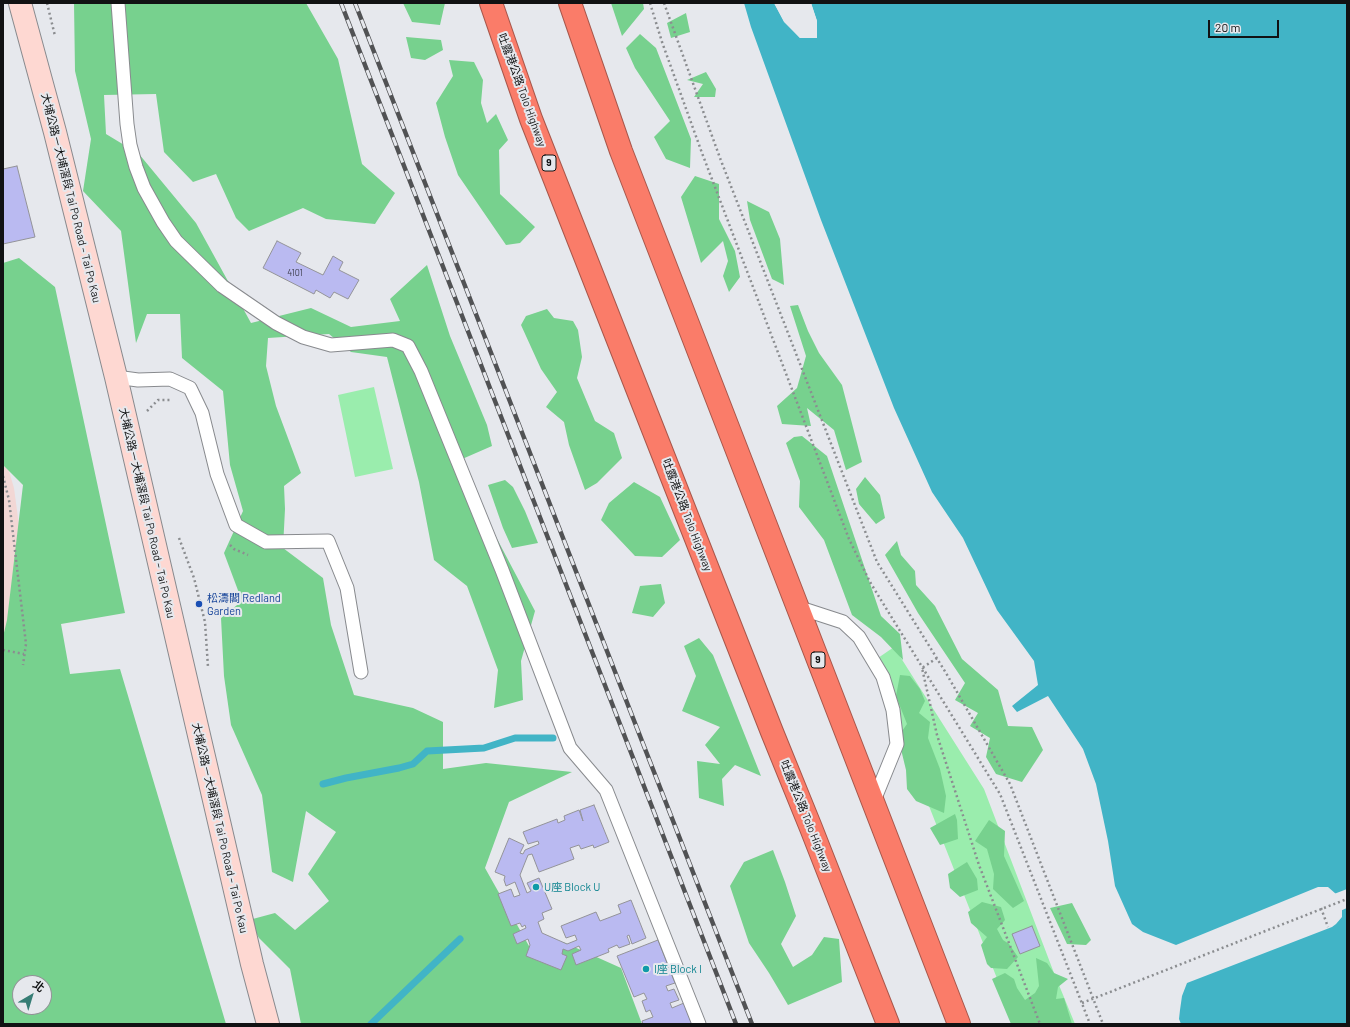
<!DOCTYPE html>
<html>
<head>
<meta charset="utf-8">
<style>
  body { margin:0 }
  #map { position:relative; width:1350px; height:1027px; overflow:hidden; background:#e6e8ed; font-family:Barlow,"Noto Sans TC",sans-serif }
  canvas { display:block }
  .frame { position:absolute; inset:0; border:4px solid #111213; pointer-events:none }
  .north { position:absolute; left:12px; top:975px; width:40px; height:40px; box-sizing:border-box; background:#e6e8ed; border:1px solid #919296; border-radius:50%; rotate:38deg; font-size:11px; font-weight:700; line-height:16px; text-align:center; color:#111213 }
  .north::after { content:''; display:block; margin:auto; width:14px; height:18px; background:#367d75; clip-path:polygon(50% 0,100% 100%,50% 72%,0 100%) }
  .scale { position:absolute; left:1208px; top:20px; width:71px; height:18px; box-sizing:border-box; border:2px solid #111213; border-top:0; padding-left:5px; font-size:12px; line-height:14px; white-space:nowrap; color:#111213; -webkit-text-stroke:3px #e6e8ed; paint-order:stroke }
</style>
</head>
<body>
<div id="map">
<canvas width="1350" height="1027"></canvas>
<div class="frame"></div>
<div class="north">北</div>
<div class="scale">20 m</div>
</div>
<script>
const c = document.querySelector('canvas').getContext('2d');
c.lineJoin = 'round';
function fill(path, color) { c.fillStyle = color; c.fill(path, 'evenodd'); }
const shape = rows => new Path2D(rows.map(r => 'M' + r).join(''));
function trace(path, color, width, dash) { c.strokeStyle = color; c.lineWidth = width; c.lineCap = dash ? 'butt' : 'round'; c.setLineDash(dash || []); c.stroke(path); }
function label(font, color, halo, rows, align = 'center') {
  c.font = font + ' Barlow,"Noto Sans TC",sans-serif'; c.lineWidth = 4; c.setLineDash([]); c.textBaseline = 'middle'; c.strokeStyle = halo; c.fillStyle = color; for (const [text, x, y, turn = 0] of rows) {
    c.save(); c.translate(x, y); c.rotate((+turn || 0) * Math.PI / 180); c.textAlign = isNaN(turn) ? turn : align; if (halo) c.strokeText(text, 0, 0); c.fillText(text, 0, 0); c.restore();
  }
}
fill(shape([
  [3,465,9,471,14,488,34,637,3,741]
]), '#f2d7d5');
fill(shape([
  [374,387,393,469,355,477,338,395],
  [894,647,984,789,1054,973,1075,1024,1015,1024,927,801,878,658]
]), '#9aedad');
fill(shape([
  [74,3,306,3,338,59,362,164,395,193,375,224,326,219,303,208,249,231,236,218,216,174,193,182,164,152,156,94,104,95,106,134,139,154,196,223,251,323,311,308,351,327,400,321,390,299,427,265,450,336,487,425,492,446,453,463,495,535,535,611,521,661,523,700,494,708,498,670,467,586,434,560,419,482,387,357,351,352,329,334,268,338,266,366,276,406,301,473,284,486,285,509,283,548,323,578,331,625,354,695,413,708,443,722,443,769,486,763,572,772,509,802,485,868,529,946,547,955,563,942,621,968,642,1024,301,1024,290,969,259,938,249,920,275,913,295,930,329,901,308,874,336,832,306,811,293,882,272,872,262,795,231,725,224,676,221,618,242,601,224,553,243,511,230,465,223,391,182,358,180,314,147,314,136,343,121,231,83,191,91,139,75,71],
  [403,3,445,3,440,25,412,22],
  [611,3,643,3,644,9,622,36],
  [686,13,690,32,671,38,667,23],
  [640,34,656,48,691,139,690,168,666,159,654,137,670,121,635,68,626,48],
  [406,37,441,40,443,50,425,60,411,58],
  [449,60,474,62,483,80,481,103,487,123,496,114,508,140,499,150,500,194,535,227,520,243,506,245,458,175,445,137,436,103,453,76],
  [706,72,716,89,715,97,694,97,703,84,687,80],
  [695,176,719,184,719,219,735,251,740,277,729,292,723,276,728,261,723,241,701,263,681,197],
  [747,201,769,212,780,239,784,285,772,279,750,220],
  [19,258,55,287,125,613,61,624,70,674,120,669,226,1024,3,1024,3,637,7,620,23,485,3,465,3,263],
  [20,983,44,983,44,1007,20,1007],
  [798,305,808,331,819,353,842,385,862,462,846,470,834,430,807,408,811,426,782,424,777,406,797,388,806,356,790,306],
  [547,309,554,318,573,321,578,330,582,357,577,378,595,421,614,433,622,458,597,483,585,490,569,445,564,422,546,407,557,392,541,369,521,325,526,316],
  [802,436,827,456,881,616,900,634,903,660,881,637,852,615,824,540,799,507,800,481,786,443,794,437],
  [865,477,880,495,885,518,876,524,859,504,856,489],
  [505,480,513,487,525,511,538,543,512,548,503,528,488,485],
  [634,482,660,497,680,540,662,557,635,556,601,520,609,503],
  [897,541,901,555,915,571,916,585,935,606,962,659,998,690,1008,726,1032,727,1043,750,1022,782,996,774,986,757,990,738,970,726,978,713,955,700,965,683,918,613,885,555],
  [661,584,665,603,653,617,632,613,640,586],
  [699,638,713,655,761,776,735,765,722,779,724,806,699,798,697,761,720,764,705,745,720,727,682,711,696,676,684,646],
  [900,675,910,676,920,689,925,701,919,713,930,722,928,738,940,769,946,796,944,813,916,801,907,789,906,770,898,737,907,724,896,696],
  [955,814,957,820,958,839,940,845,930,828],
  [989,820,1005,831,1004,856,1024,901,1013,908,993,889,994,874,987,849,975,841],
  [773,850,785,882,796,916,781,944,793,967,812,955,824,937,839,939,842,982,788,1005,769,973,749,943,730,886,744,862],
  [967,862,977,879,978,890,960,897,950,888,948,874],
  [982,902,1001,907,1005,920,997,929,1003,940,1009,944,1018,957,1007,969,991,968,987,964,981,945,987,937,971,923,968,912],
  [1072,903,1091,940,1086,945,1067,944,1050,908],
  [1036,958,1047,963,1054,973,1068,979,1058,987,1056,999,1064,998,1072,1024,1011,1024,992,979,1005,973,1014,979,1017,988,1025,1000,1035,993,1039,986]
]), '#77d18e');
fill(shape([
  [744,3,774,3,784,22,800,38,817,38,817,21,811,3,1347,3,1347,1024,1181,1024,1179,1019,1180,1010,1182,996,1187,983,1332,927,1336,924,1342,917,1342,910,1336,894,1328,887,1318,887,1176,945,1143,932,1132,924,1115,886,1108,841,1096,784,1083,749,1048,696,1017,712,1012,706,1038,685,1034,661,997,610,963,538,932,492,894,408,821,220,751,27]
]), '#41b4c6');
fill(shape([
  [774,3,776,3,785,20,801,36,815,36,815,21,809,3,811,3,817,21,817,38,800,38,784,21],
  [1347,889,1347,908,1340,911,1334,894]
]), '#e6e8ed');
trace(shape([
  [323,784,346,778,399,768,413,764,427,751,484,748,515,738,553,738],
  [371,1024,460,939]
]), '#41b4c6', 7);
const building = shape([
  [17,166,35,237,3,244,3,169,17,166],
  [277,241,301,253,296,262,323,275,333,256,343,262,339,270,359,280,348,299,334,292,330,298,316,290,314,294,263,268,277,241],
  [594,805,609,842,594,848,593,845,581,849,579,845,570,848,574,859,539,872,532,854,528,855,520,875,527,893,531,891,527,883,539,878,552,909,542,913,544,919,538,922,542,933,567,944,577,940,575,935,566,938,561,926,596,912,600,921,621,913,618,905,631,900,646,938,632,944,629,935,627,936,630,944,619,948,617,945,608,949,609,952,576,965,572,954,581,950,579,946,568,951,563,949,562,954,567,956,561,970,526,956,530,945,528,939,517,944,513,934,526,928,525,925,522,927,520,923,511,926,498,894,511,889,514,897,520,895,515,882,506,886,504,880,505,876,495,872,509,838,524,845,520,853,523,854,525,850,539,844,538,841,528,844,523,832,557,819,558,823,565,820,564,816,579,810,583,821,580,810,594,805],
  [1032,926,1040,946,1020,954,1012,934,1032,926],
  [658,940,675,983,666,986,668,991,674,989,679,1000,670,1003,672,1008,684,1003,692,1024,643,1024,642,1021,653,1017,650,1010,646,1012,642,1001,647,999,644,993,634,997,617,956,658,940]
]);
fill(building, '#babaf1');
trace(building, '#939398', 1);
const service = shape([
  [118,3,127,124,130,145,136,167,144,188,163,222,176,241,222,286,276,323,303,337,331,345,393,340,408,346,421,371,502,570,570,748,606,790,699,1024],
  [116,377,138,380,170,379,190,388,202,413,217,474,236,525,266,542,328,541,347,588,361,672],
  [797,607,843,622,859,637,883,677,893,710,897,744,873,803]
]);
const secondary = shape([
  [20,3,55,132,116,377,252,964,268,1024]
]);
const motorway = shape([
  [491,3,531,119,772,732,811,828,888,1024],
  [570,3,621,151,959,1024]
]);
trace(service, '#888a8e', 15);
trace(secondary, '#888a8e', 24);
trace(motorway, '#a8574b', 24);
trace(shape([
  [47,3,55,36],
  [650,3,662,42,702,153,849,539,870,582,1000,794,1090,1024],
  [664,3,720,158,877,562,946,673,1010,784,1103,1024],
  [147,411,158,400,170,400],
  [3,476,9,500,26,644,23,665],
  [179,538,194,578,205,622,208,667],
  [230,545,234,549,248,555],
  [3,650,24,654],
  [937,658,922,668,937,735,979,865,1040,1024],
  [1321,908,1328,927],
  [1082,1003,1347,899]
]), '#8b8d90', 2.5, [2, 3]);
trace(service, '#fff', 13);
trace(secondary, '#fed8d2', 22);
trace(motorway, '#fa7c69', 22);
const rail = shape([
  [341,3,736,1024],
  [355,3,752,1024]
]);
trace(rail, '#515254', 4.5);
trace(rail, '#e6e8ed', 3, [9]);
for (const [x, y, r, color] of [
  [199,604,4,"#1a4fb4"],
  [536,887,4,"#0f9aa8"],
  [646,969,4,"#0f9aa8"]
]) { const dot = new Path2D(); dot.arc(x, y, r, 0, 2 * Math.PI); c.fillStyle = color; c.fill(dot); trace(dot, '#e6e8ed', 1.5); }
label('9px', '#3b3c4a', null, [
  ["4101",295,273]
]);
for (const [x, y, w] of [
  [549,163,14],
  [818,660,14]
]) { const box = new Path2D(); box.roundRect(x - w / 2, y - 8, w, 16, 3); c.fillStyle = '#e6e8ed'; c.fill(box); trace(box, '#111213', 1); }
label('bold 10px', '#111213', null, [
  ["9",549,163],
  ["9",818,660]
]);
label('11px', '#111213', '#e6e8ed', [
  ["吐露港公路 Tolo Highway",522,90,70],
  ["大埔公路－大埔滘段 Tai Po Road – Tai Po Kau",71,198,76],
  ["大埔公路－大埔滘段 Tai Po Road – Tai Po Kau",147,513,77],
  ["吐露港公路 Tolo Highway",687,515,69],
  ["吐露港公路 Tolo Highway",806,816,68],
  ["大埔公路－大埔滘段 Tai Po Road – Tai Po Kau",220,828,77]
]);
label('11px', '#164399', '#e6e8ed', [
  ["松濤閣 Redland",207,598],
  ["Garden",207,611]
], 'left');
label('11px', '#0d838f', '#e6e8ed', [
  ["U座 Block U",544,887],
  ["I座 Block I",654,969]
], 'left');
</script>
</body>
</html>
